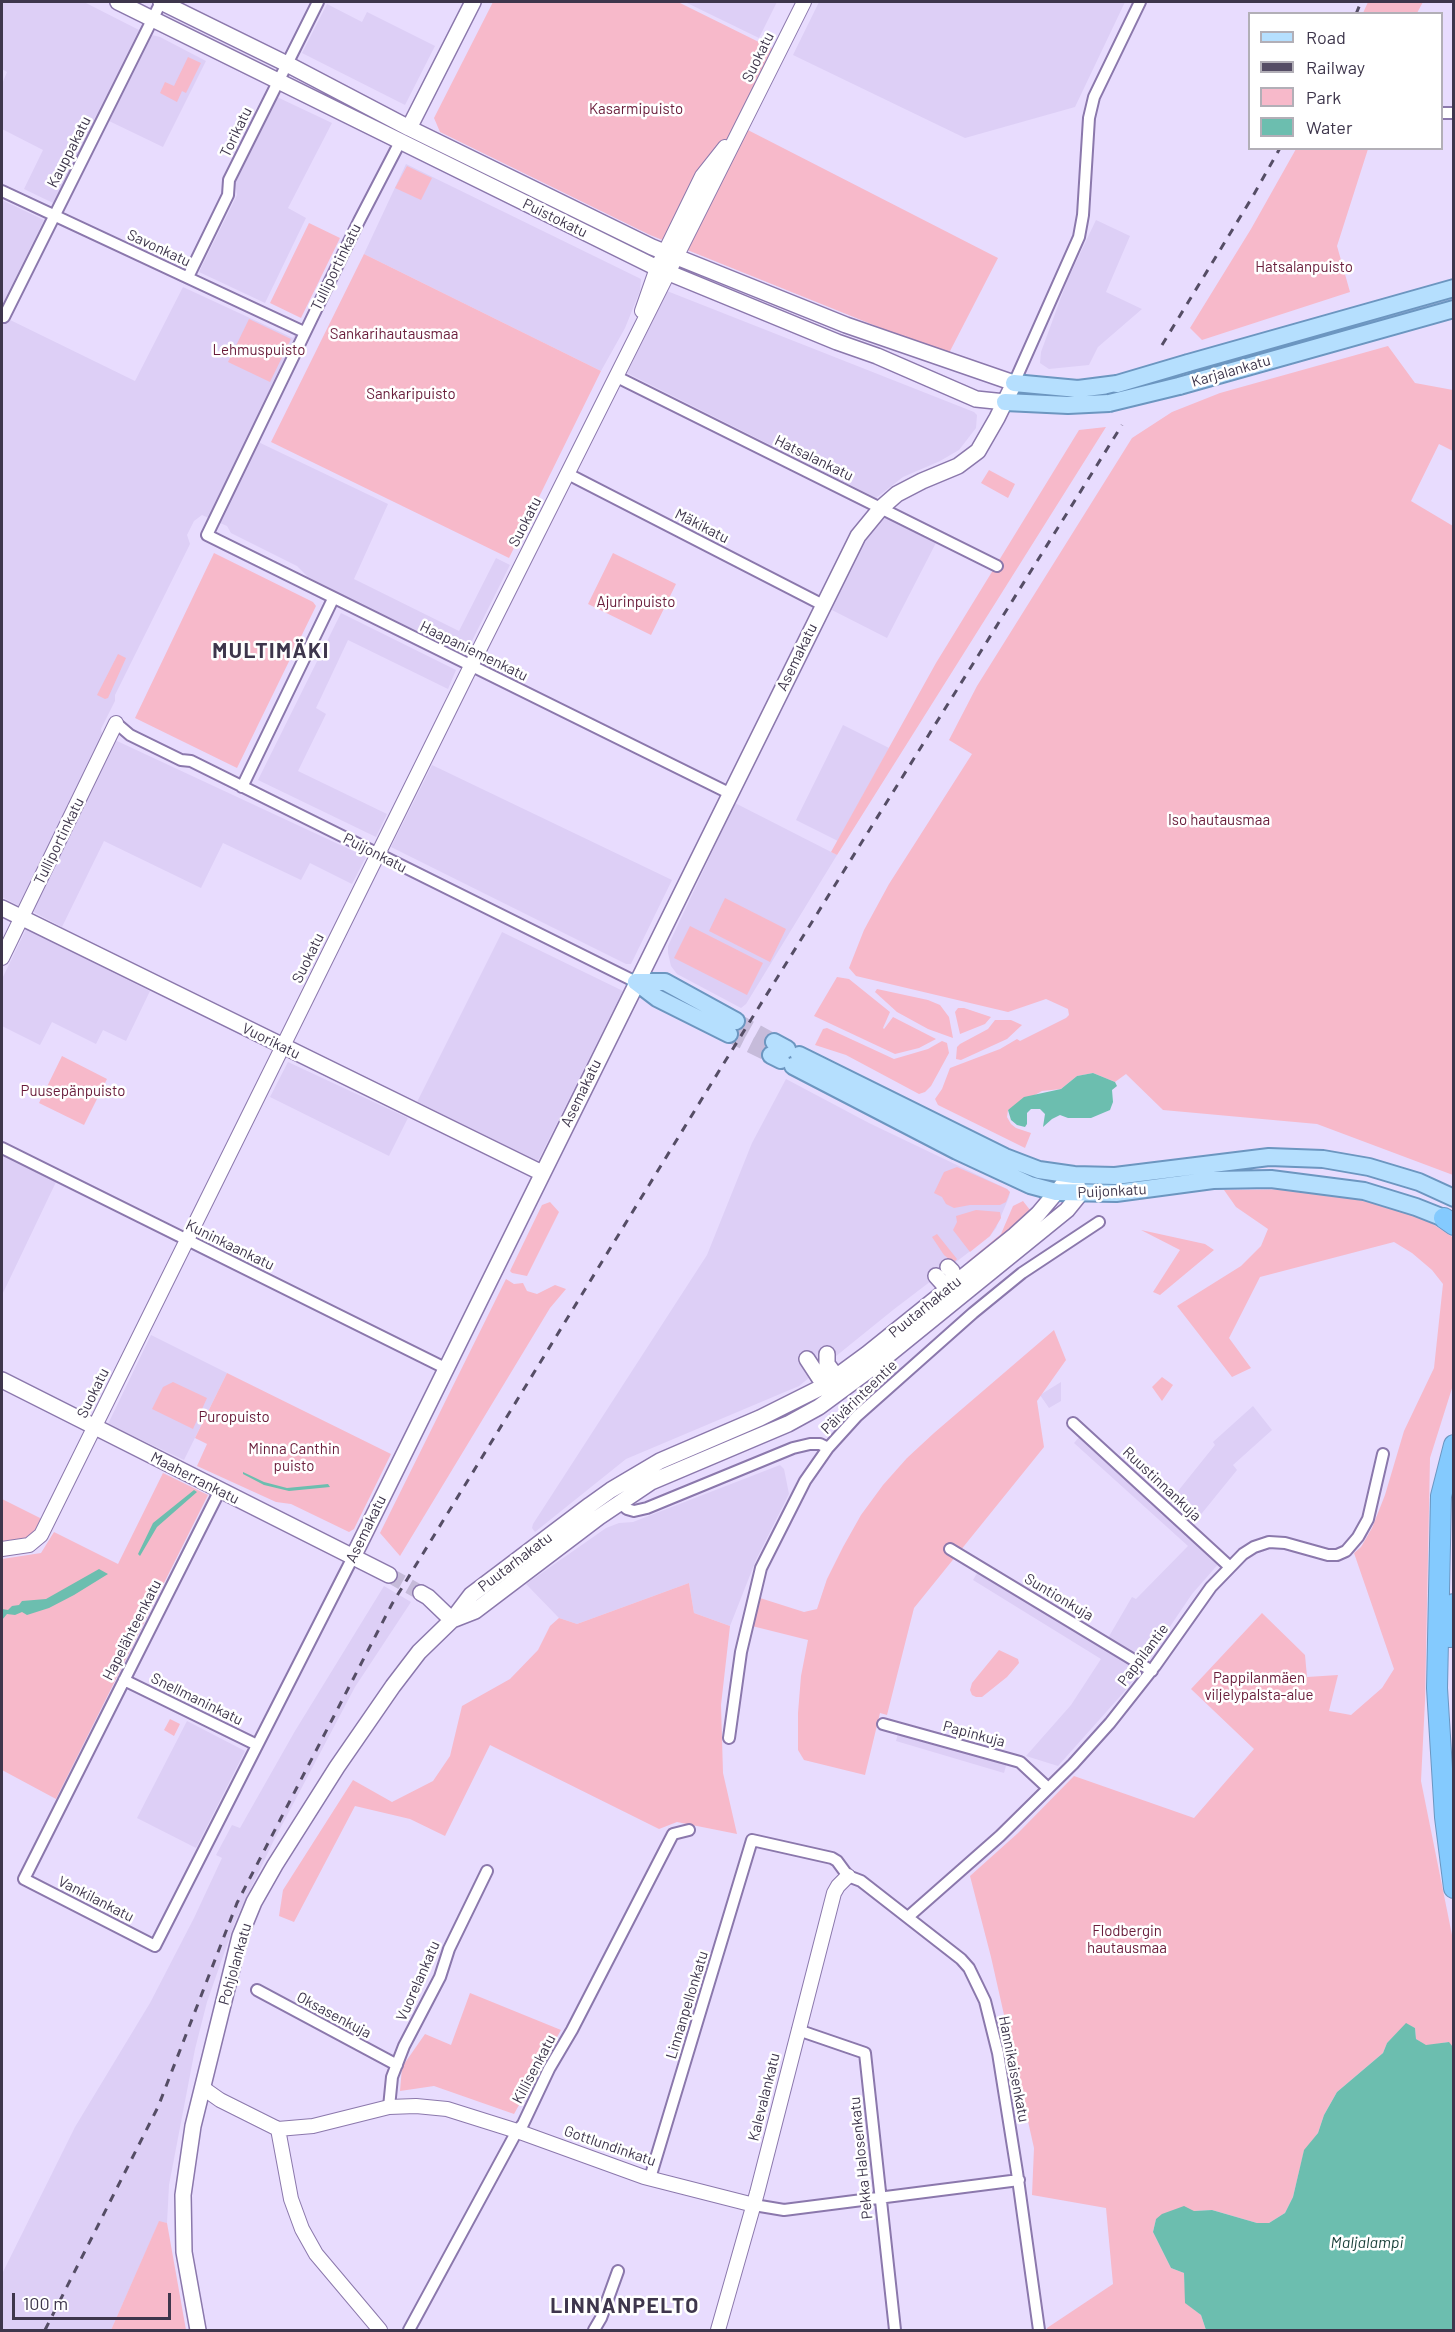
<!DOCTYPE html>
<html>
<head>
<meta charset="utf-8">
<style>
  body { margin:0 }
  #map { position:relative; width:1455px; height:2332px; overflow:hidden; background:#e8dcfe; font-family:Barlow,sans-serif }
  canvas { display:block }
  .frame { position:absolute; inset:0; border:3px solid #3e364c; pointer-events:none }
  .legend { position:absolute; left:1248px; top:12px; width:195px; height:138px; box-sizing:border-box; background:#fff; border:2px solid #b2afb7; margin:0; padding:8px 10px; list-style:none; font-size:18px; color:#3e364c }
  .legend li { display:flex; align-items:center; gap:12px; height:30px }
  .legend b { width:30px; border:2px solid #b2afb7 }
  .scale { position:absolute; left:12px; top:2293px; width:159px; height:27px; box-sizing:border-box; border:3px solid #3e364c; border-top:0; padding-left:8px; font-size:18px; line-height:21px; white-space:nowrap; color:#3e364c; -webkit-text-stroke:4px #fff; paint-order:stroke }
</style>
</head>
<body>
<div id="map">
<canvas width="1455" height="2332"></canvas>
<div class="frame"></div>
<ul class="legend">
<li><b style="height:8px;background:#b5dffe"></b>Road</li>
<li><b style="height:8px;background:#554d65"></b>Railway</li>
<li><b style="height:16px;background:#f7b9ca"></b>Park</li>
<li><b style="height:16px;background:#6cbeaf"></b>Water</li>
</ul>
<div class="scale">100 m</div>
</div>
<script>
const c = document.querySelector('canvas').getContext('2d');
c.lineJoin = 'round';
function fill(path, color) { c.fillStyle = color; c.fill(path, 'evenodd'); }
const shape = rows => new Path2D(rows.map(r => 'M' + r).join(''));
function trace(path, color, width, dash) { c.strokeStyle = color; c.lineWidth = width; c.lineCap = dash ? 'butt' : 'round'; c.setLineDash(dash || []); c.stroke(path); }
function label(font, color, halo, rows, align = 'center') {
  c.font = font + ' Barlow,sans-serif'; c.lineWidth = 5; c.setLineDash([]); c.textBaseline = 'middle'; c.strokeStyle = halo; c.fillStyle = color; for (const [text, x, y, turn = 0] of rows) {
    c.save(); c.translate(x, y); c.rotate((+turn || 0) * Math.PI / 180); c.textAlign = isNaN(turn) ? turn : align; if (halo) c.strokeText(text, 0, 0); c.fillText(text, 0, 0); c.restore();
  }
}
fill(shape([
  [2,2,84,2,139,30,53,203,24,189,43,150,2,129,2,84,7,72,2,69],
  [685,2,777,2,759,38],
  [819,2,1125,2,1075,107,965,138,793,55],
  [327,4,362,22,367,12,435,46,405,105,302,53],
  [152,35,160,37,206,61,163,147,109,121],
  [277,97,332,123,288,208,306,218,265,303,199,272,237,195,235,183],
  [406,164,641,279,640,291,625,328,601,371,364,254],
  [2,200,44,220,2,305],
  [1096,220,1130,236,1106,292,1142,309,1098,347,1089,365,1049,369,1040,363,1041,352,1067,281],
  [183,287,293,338,298,329,304,332,252,439,388,504,354,579,459,631,496,558,510,565,467,651,463,653,351,600,308,577,297,566,231,533,227,526,202,515,194,521,187,535,190,544,115,695,115,701,101,729,102,734,366,857,352,884,310,863,301,880,223,843,201,888,104,841,62,927,20,905,19,906,2,897,2,316,135,381],
  [667,291,974,412,977,415,976,428,959,450,940,461,903,477,876,498,627,373],
  [891,513,939,537,887,638,830,609,865,540,877,524],
  [341,613,456,670,448,689,348,640,316,708,326,714,298,771,387,814,376,837,258,780],
  [843,725,889,748,838,841,796,820],
  [432,765,672,880,631,964,626,964,391,847],
  [735,803,837,855,746,1004,741,1008,677,974,671,966,668,953,668,946],
  [26,929,150,991,126,1041,103,1030,96,1044,52,1022,40,1045,2,1026,2,979],
  [502,932,623,991,538,1161,417,1102],
  [288,1062,408,1118,389,1156,270,1097],
  [786,1079,869,1123,1007,1189,1010,1192,1009,1197,996,1228,990,1236,893,1310,799,1386,626,1459,535,1532,532,1528,533,1524,707,1255,752,1143],
  [2,1156,56,1182,2,1295],
  [151,1335,227,1373,184,1460,108,1424],
  [1061,1382,1061,1401,1049,1408,1040,1395],
  [1253,1406,1272,1430,1233,1465,1237,1470,1194,1523,1170,1501,1215,1445,1213,1442],
  [1081,1435,1221,1561,1192,1594,1146,1662,1108,1638,1132,1597,1136,1599,1188,1546,1074,1443],
  [780,1465,784,1469,789,1494,756,1560,730,1626,694,1613,689,1583,577,1624,559,1618,526,1584,606,1528,619,1523,633,1522],
  [979,1570,1140,1670,1124,1692,1058,1766,1026,1756,1071,1705,1101,1659,973,1580],
  [384,1586,411,1602,355,1687,273,1842,235,1922,207,2002,195,2049,169,2185,167,2223,159,2222,111,2330,2,2330,2,2274,75,2127,150,2003,194,1918,222,1858,216,1855,232,1825,240,1828,295,1731],
  [187,1721,245,1751,196,1848,137,1818],
  [899,1730,1007,1762,1004,1773,896,1741]
]), '#ddcff6');
fill(shape([
  [493,2,678,2,779,52,742,127,998,258,948,355,650,235,440,132,434,118],
  [1368,2,1423,2,1417,13,1363,13],
  [188,57,201,63,186,93,182,91,177,102,160,93,165,82,174,86],
  [1296,149,1368,149,1337,246,1350,292,1202,340,1190,328,1251,229],
  [407,166,432,178,421,200,395,188],
  [309,223,340,238,301,318,270,303],
  [364,254,601,371,509,558,271,442],
  [249,319,291,339,270,382,228,362],
  [1388,346,1415,383,1453,390,1453,451,1439,444,1411,501,1453,526,1453,1175,1317,1124,1163,1110,1126,1074,1115,1082,1093,1073,1077,1076,1061,1089,1042,1091,1008,1110,1007,1117,1011,1124,1016,1128,1031,1133,1025,1148,938,1105,935,1099,942,1089,950,1068,1000,1049,1017,1039,1020,1041,1066,1018,1069,1015,1068,1009,1046,999,1008,1012,856,976,849,968,864,930,889,884,972,754,949,740,977,686,1132,438,1172,412,1220,393],
  [1106,427,837,855,831,852,936,663,1079,430],
  [989,470,1015,484,1008,498,981,483],
  [214,553,313,602,316,606,237,768,135,718],
  [613,553,676,584,651,635,588,604],
  [118,654,126,658,108,698,105,699,97,695],
  [725,898,786,929,770,962,709,931],
  [690,926,763,963,747,995,674,958],
  [837,977,849,979,890,1012,883,1028,884,1029,893,1017,936,1039,919,1048,895,1054,814,1016],
  [877,989,928,1000,940,1005,949,1017,953,1038,928,1029,897,1012,875,992],
  [958,1008,964,1008,991,1017,985,1024,960,1034,955,1012],
  [995,1020,1011,1020,1022,1025,1007,1039,961,1060,956,1059,957,1047,960,1044,988,1029],
  [827,1028,894,1059,928,1049,942,1041,947,1043,949,1053,931,1086,925,1092,919,1094,846,1055,815,1045,823,1029],
  [62,1056,107,1079,84,1125,39,1103],
  [957,1167,1007,1189,1010,1192,1006,1202,1000,1205,970,1205,954,1208,946,1204,942,1197,934,1193,944,1172],
  [1316,1189,1419,1215,1454,1238,1453,1385,1430,1458,1425,1701,1421,1781,1453,1940,1453,2047,1448,2042,1426,2046,1416,2039,1415,2028,1406,2024,1387,2043,1383,2053,1337,2092,1324,2115,1318,2133,1304,2151,1293,2197,1285,2213,1269,2223,1257,2223,1212,2210,1194,2211,1156,2219,1153,2232,1171,2268,1184,2273,1186,2303,1201,2315,1206,2330,1047,2330,1047,2328,1113,2284,1106,2208,1032,2195,1034,2148,991,1957,970,1876,1018,1833,1074,1776,1194,1818,1254,1749,1191,1689,1262,1613,1305,1655,1307,1677,1338,1675,1329,1711,1351,1715,1382,1688,1394,1669,1354,1553,1361,1547,1372,1528,1385,1495,1404,1431,1434,1368,1443,1284,1432,1270,1412,1253,1394,1242,1260,1277,1229,1338,1251,1368,1232,1377,1177,1306,1241,1266,1261,1246,1268,1229,1236,1207,1224,1190],
  [1023,1201,1030,1210,1026,1217,969,1265,967,1262,1001,1234,1013,1206],
  [550,1202,559,1212,527,1276,512,1273,510,1271,542,1205],
  [976,1210,1000,1212,1001,1218,990,1236,970,1252,953,1230,957,1222,956,1216],
  [1141,1230,1205,1244,1214,1250,1160,1295,1153,1292,1180,1250],
  [937,1234,957,1259,954,1263,944,1255,932,1237],
  [506,1279,514,1284,523,1283,527,1291,537,1294,555,1285,566,1289,550,1308,400,1556,380,1533],
  [1054,1330,1066,1360,1037,1401,1044,1447,914,1608,887,1715,880,1713,865,1775,804,1760,798,1750,798,1713,801,1676,808,1640,752,1626,760,1598,804,1612,817,1609,827,1579,843,1547,861,1515,883,1485,907,1458,934,1433],
  [227,1373,391,1454,354,1529,349,1532,291,1504,276,1502,197,1466,207,1444,195,1438],
  [1162,1377,1173,1385,1162,1401,1152,1387],
  [173,1382,207,1398,193,1429,152,1409,163,1387],
  [163,1473,208,1495,56,1799,2,1770,2,1559,41,1553,54,1532,118,1564],
  [2,1499,40,1518,42,1521,37,1533,23,1539,2,1542],
  [689,1583,694,1613,730,1626,721,1705,723,1773,737,1834,677,1822,659,1829,490,1745,445,1836,410,1819,355,1806,294,1922,279,1916,283,1890,353,1780,392,1802,433,1781,450,1756,462,1706,510,1679,538,1650,550,1626,559,1618,577,1624],
  [999,1650,1018,1659,1019,1663,1007,1677,982,1697,976,1697,972,1695,970,1690,972,1683],
  [170,1719,180,1724,174,1736,164,1730],
  [470,1993,561,2030,514,2114,434,2086,400,2091,402,2067,425,2034,451,2045],
  [159,2221,167,2223,186,2330,111,2330]
]), '#f7b9ca');
fill(shape([
  [1093,1073,1115,1082,1117,1086,1112,1090,1113,1102,1110,1110,1091,1118,1068,1118,1060,1115,1052,1119,1043,1127,1045,1114,1040,1109,1031,1109,1027,1113,1027,1124,1025,1127,1017,1125,1011,1120,1008,1110,1024,1097,1061,1089,1077,1076],
  [243,1472,264,1482,287,1488,328,1484,330,1487,289,1491,264,1485,243,1474],
  [194,1490,197,1492,157,1527,140,1556,138,1554,153,1523],
  [99,1569,108,1574,74,1595,49,1608,27,1615,22,1612,15,1615,7,1614,2,1620,2,1609,8,1610,12,1606,19,1605,22,1601,46,1599],
  [1406,2023,1415,2028,1416,2039,1426,2045,1449,2042,1453,2047,1453,2330,1206,2330,1201,2315,1185,2303,1184,2273,1171,2268,1153,2232,1156,2219,1162,2214,1184,2206,1194,2211,1212,2210,1257,2223,1269,2223,1285,2213,1293,2197,1304,2150,1318,2133,1324,2115,1337,2092,1383,2053,1387,2043]
]), '#6cbeaf');
trace(shape([
  [389,1575,421,1593]
]), '#c6bbda', 15, [15, 8]);
trace(shape([
  [736,1021,774,1042],
  [729,1034,771,1055]
]), '#c6bbda', 16, [16, 8]);
const minor = shape([
  [1442,113,1454,113],
  [400,142,359,221,207,535,729,793],
  [2,191,304,332],
  [188,277,228,195,229,180,318,2],
  [4,317,161,2],
  [617,377,997,566],
  [1014,383,1079,237,1083,215,1089,118,1094,97,1140,2],
  [568,474,823,605],
  [116,723,130,735,181,760,191,761,636,982],
  [242,787,333,599],
  [2,1148,445,1368],
  [1073,1423,1230,1567],
  [220,1490,24,1879,155,1946,353,1557],
  [620,1503,627,1509,634,1511,647,1508,793,1448,810,1444,820,1444,828,1448],
  [950,1549,1152,1671],
  [124,1680,257,1745],
  [883,1724,1020,1762,1048,1788],
  [729,1738,741,1652,761,1568,805,1481,828,1448,857,1416,973,1313,1022,1273,1099,1222],
  [908,1917,1000,1836,1073,1764,1110,1723,1155,1666,1211,1587,1243,1554,1254,1547,1269,1542,1285,1543,1328,1555,1337,1555,1346,1551,1358,1537,1368,1519,1383,1454],
  [257,1990,397,2065],
  [798,2030,865,2053,895,2330],
  [389,2107,392,2077,404,2046,440,1977,449,1949,487,1871],
  [650,2178,752,1840,832,1858,837,1861,848,1876,861,1881,961,1959,969,1968,985,2001,998,2053,1017,2172,1039,2330],
  [754,2205,784,2210,1019,2180],
  [409,2330,517,2131,523,2124,549,2069,572,2030,673,1834,689,1830],
  [594,2330,601,2318,618,2271]
]);
const tertiary = shape([
  [642,311,657,268,702,176,725,147],
  [2,958,116,723],
  [2,1549,29,1545,41,1535,471,666,804,2],
  [203,2088,220,2100,278,2129,313,2126,389,2107,416,2106,447,2109,517,2131,644,2177,754,2205],
  [278,2129,291,2199,302,2229,316,2254,380,2330],
  [718,2330,757,2193,834,1893,838,1886,848,1876]
]);
const secondary = shape([
  [118,2,657,268,837,342,877,356,976,399,1005,402],
  [161,2,287,64,409,128,652,247,846,325,1014,383,997,418,978,451,958,466,922,481,897,494,881,508,858,536,353,1557],
  [409,128,473,2],
  [2,908,542,1173],
  [948,1267,952,1271,956,1283,954,1292],
  [936,1276,946,1287,957,1290],
  [827,1354,827,1364,836,1376,834,1385],
  [807,1359,824,1385,832,1387],
  [2,1380,389,1575],
  [421,1593,428,1597,452,1620],
  [198,2330,184,2252,183,2195,193,2126,240,1936,254,1902,275,1865,337,1767,393,1686,419,1652,452,1620,471,1595,590,1505,611,1490,660,1461,760,1418,822,1387,867,1354,1015,1235,1038,1214,1065,1182,1074,1175,1080,1194,1067,1210,876,1365,819,1407,788,1424,651,1482,599,1517,475,1611,452,1620]
]);
const primary = shape([
  [1188,363,1454,288],
  [1014,383,1078,389,1117,384],
  [1179,386,1454,309],
  [1005,402,1068,405,1109,403],
  [636,982,665,982,736,1021],
  [636,982,657,998,729,1034],
  [774,1042,787,1049],
  [771,1055,781,1060],
  [799,1055,1005,1157,1039,1170,1074,1175,1115,1176,1269,1157,1323,1159,1369,1167,1419,1182,1454,1198],
  [793,1066,957,1151,1030,1185,1056,1192,1116,1193,1213,1180,1271,1179,1364,1191,1416,1207,1454,1222]
]);
const motorway = shape([
  [1444,1218,1454,1225],
  [1454,1445,1441,1496,1437,1688,1445,1817,1454,1888],
  [1450,1637,1454,1604]
]);
trace(minor, '#8b78ac', 14);
trace(tertiary, '#8b78ac', 16);
trace(secondary, '#8b78ac', 18);
trace(primary, '#6c96c0', 20);
trace(motorway, '#6c96c0', 22);
trace(minor, '#fff', 10);
trace(tertiary, '#fff', 14);
trace(secondary, '#fff', 15);
trace(primary, '#b5dffe', 16);
trace(motorway, '#84cafe', 20);
trace(shape([
  [1356,14,1361,2],
  [1162,345,1253,196,1280,148],
  [45,2330,158,2107,237,1903,392,1604,719,1071,1122,425]
]), '#554d65', 3, [8, 8]);
const primaryBridge = shape([
  [1117,384,1188,363],
  [1109,403,1179,386]
]);
trace(primaryBridge, '#6c96c0', 20, []);
trace(primaryBridge, '#b5dffe', 16);
label('15px', '#3e364c', '#fff', [
  ["Suokatu",758,57,-64],
  ["Torikatu",236,132,-64],
  ["Kauppakatu",69,152,-63],
  ["Puistokatu",555,218,26],
  ["Savonkatu",159,248,25],
  ["Tulliportinkatu",336,267,-64],
  ["Karjalankatu",1231,371,-16],
  ["Hatsalankatu",814,458,26],
  ["Suokatu",525,522,-63],
  ["Mäkikatu",702,526,27],
  ["Haapaniemenkatu",474,651,26],
  ["Asemakatu",797,657,-64],
  ["Tulliportinkatu",59,841,-64],
  ["Puijonkatu",375,853,27],
  ["Suokatu",308,958,-64],
  ["Vuorikatu",271,1041,26],
  ["Asemakatu",581,1093,-64],
  ["Puijonkatu",1112,1191,-3],
  ["Kuninkaankatu",230,1245,26],
  ["Puutarhakatu",925,1307,-39],
  ["Suokatu",93,1393,-64],
  ["Päivärinteentie",859,1397,-44],
  ["Maaherrankatu",195,1478,27],
  ["Ruustinnankuja",1162,1484,43],
  ["Asemakatu",366,1529,-64],
  ["Puutarhakatu",515,1562,-37],
  ["Suntionkuja",1059,1597,31],
  ["Hapelähteenkatu",132,1630,-63],
  ["Pappilantie",1143,1655,-53],
  ["Snellmaninkatu",197,1699,26],
  ["Papinkuja",974,1734,15],
  ["Vankilankatu",96,1899,27],
  ["Pohjolankatu",235,1964,-74],
  ["Vuorelankatu",418,1981,-66],
  ["Linnanpellonkatu",687,2005,-73],
  ["Oksasenkuja",334,2015,28],
  ["Killisenkatu",534,2069,-62],
  ["Hannikaisenkatu",1014,2069,79],
  ["Kalevalankatu",764,2097,-76],
  ["Gottlundinkatu",610,2146,19],
  ["Pekka Halosenkatu",861,2158,-96]
]);
label('15px', '#691c3a', '#fff', [
  ["Kasarmipuisto",636,109],
  ["Hatsalanpuisto",1304,267],
  ["Sankarihautausmaa",394,334],
  ["Lehmuspuisto",259,350],
  ["Sankaripuisto",411,394],
  ["Ajurinpuisto",636,602],
  ["Iso hautausmaa",1219,820],
  ["Puusepänpuisto",73,1091],
  ["Puropuisto",234,1417],
  ["Minna Canthin",294,1449],
  ["puisto",294,1466],
  ["Pappilanmäen",1259,1678],
  ["viljelypalsta-alue",1259,1695],
  ["Flodbergin",1127,1931],
  ["hautausmaa",1127,1948]
]);
label('italic 16px', '#183f38', '#fff', [
  ["Maljalampi",1367,2243]
]);
c.letterSpacing = '1.5px';
label('bold 21px', '#3e364c', '#fff', [
  ["MULTIMÄKI",271,651],
  ["LINNANPELTO",625,2306]
]);
c.letterSpacing = '0px';
</script>
</body>
</html>
